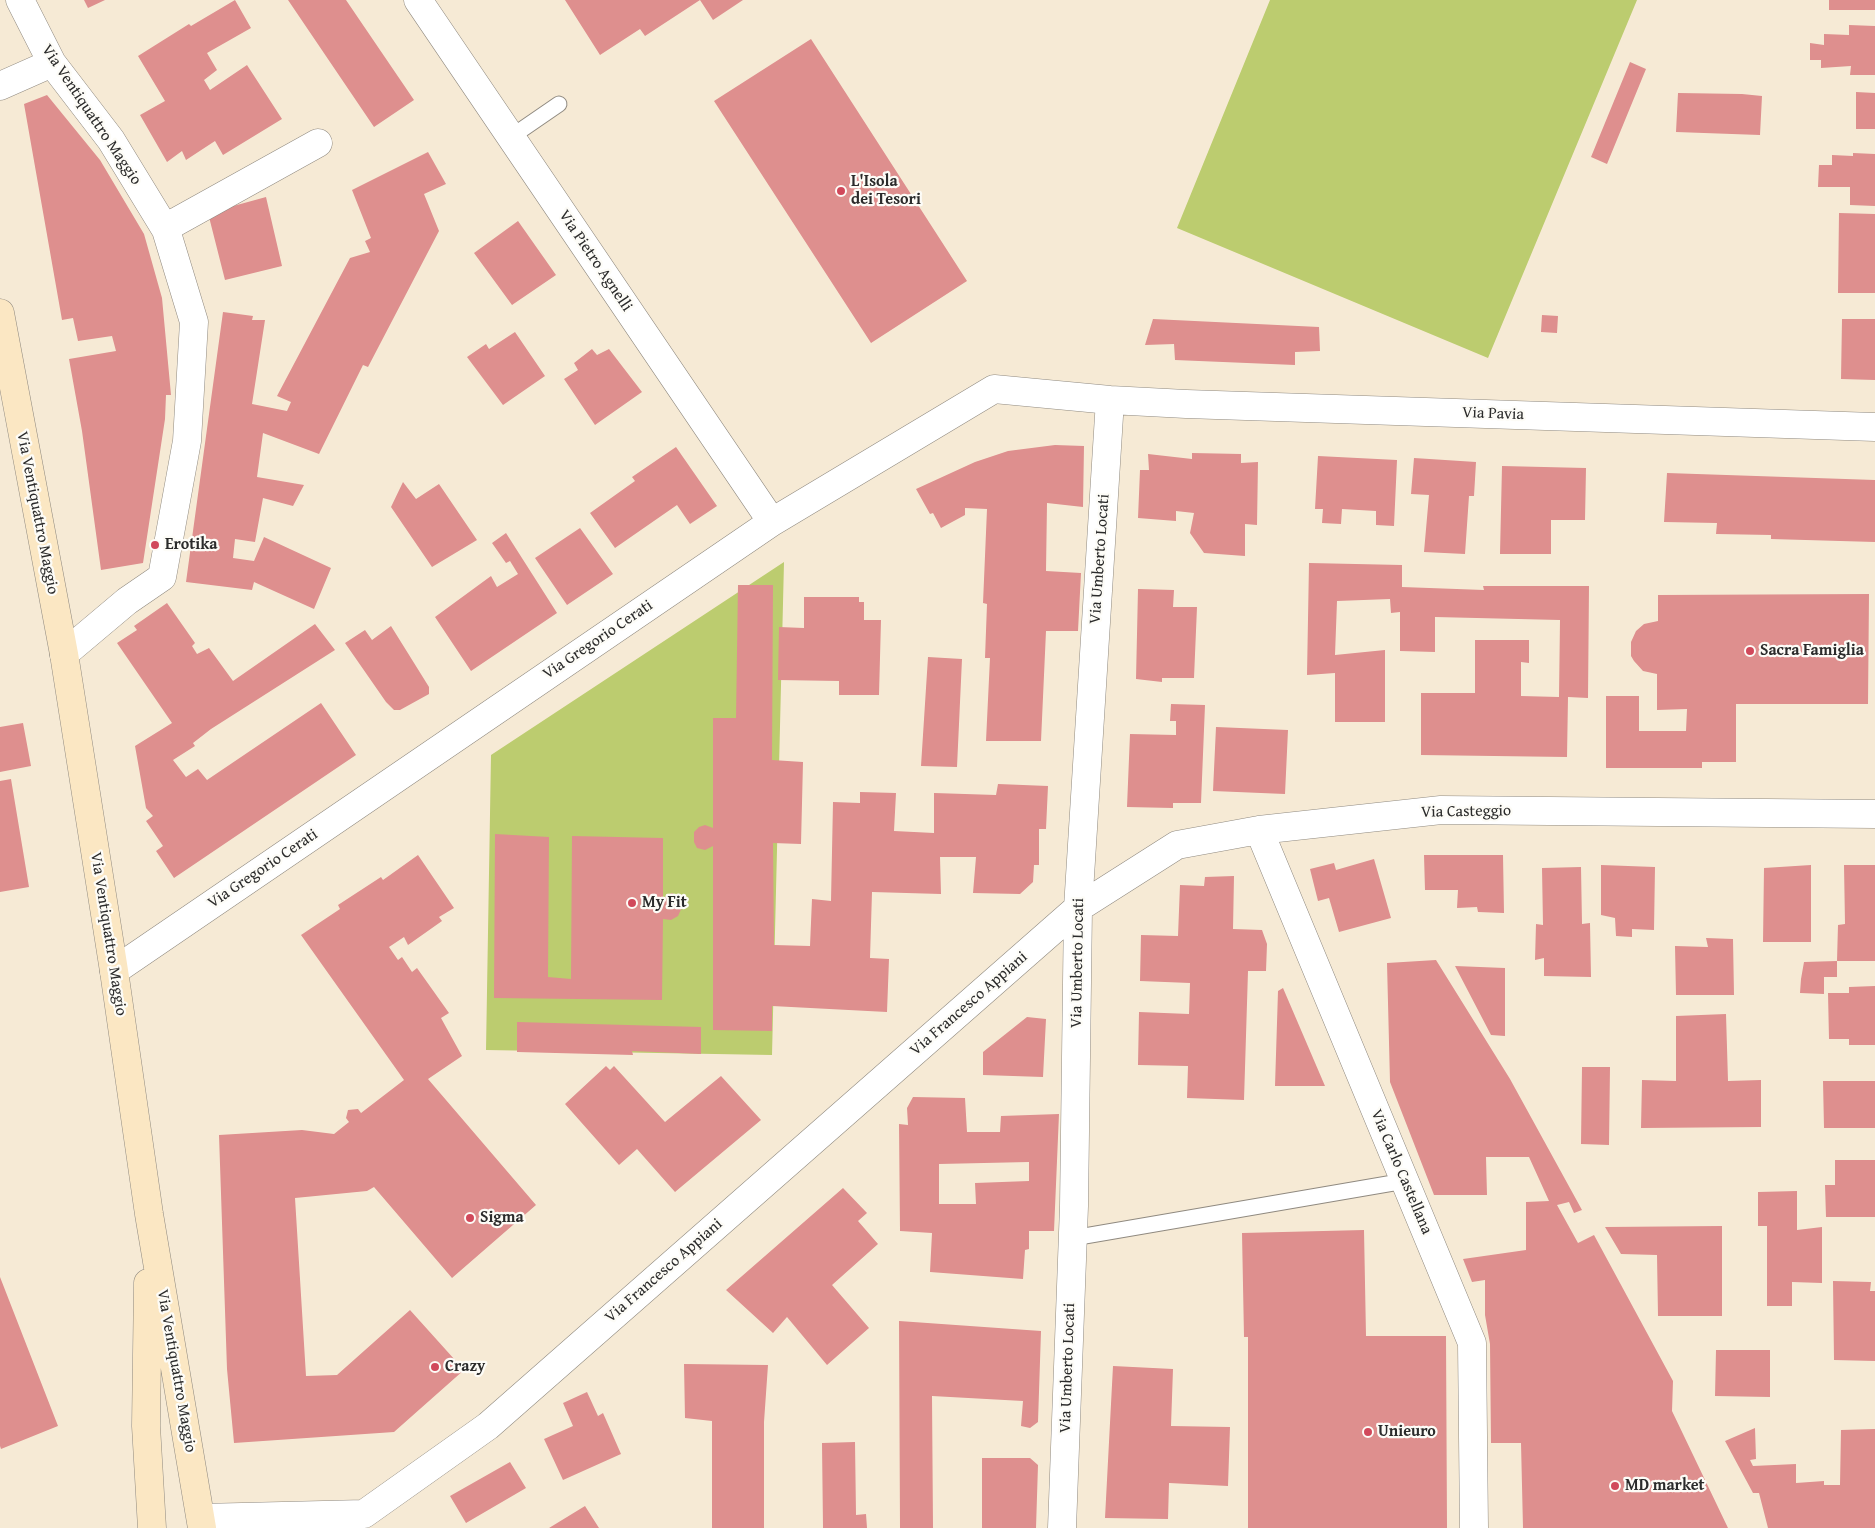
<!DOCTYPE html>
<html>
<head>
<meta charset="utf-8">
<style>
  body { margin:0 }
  canvas { display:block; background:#f6ead5 }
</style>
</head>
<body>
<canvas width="1875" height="1528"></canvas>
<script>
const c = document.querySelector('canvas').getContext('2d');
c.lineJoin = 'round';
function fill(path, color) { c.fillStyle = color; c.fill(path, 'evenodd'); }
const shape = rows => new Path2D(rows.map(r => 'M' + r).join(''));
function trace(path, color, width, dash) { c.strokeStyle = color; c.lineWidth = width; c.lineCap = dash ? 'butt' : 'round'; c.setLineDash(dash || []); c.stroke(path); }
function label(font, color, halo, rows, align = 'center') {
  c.font = font + ' "Gentium Book Plus",serif'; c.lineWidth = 4.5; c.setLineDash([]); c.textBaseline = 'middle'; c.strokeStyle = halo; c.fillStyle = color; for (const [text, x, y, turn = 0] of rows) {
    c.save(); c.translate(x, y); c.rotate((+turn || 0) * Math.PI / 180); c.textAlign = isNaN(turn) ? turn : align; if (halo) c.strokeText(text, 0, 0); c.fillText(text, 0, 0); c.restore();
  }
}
fill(shape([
  [1270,0,1637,0,1488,358,1177,228],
  [784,562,772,1055,486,1050,491,755]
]), '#bccc6f');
fill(shape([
  [84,0,105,0,88,8],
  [235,0,251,28,207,53,217,70,204,80,210,90,247,65,282,119,223,155,215,141,186,160,182,151,167,162,140,115,165,101,138,56,189,24,191,26],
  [288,0,346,0,414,100,374,127],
  [565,0,743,0,713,20,700,0,645,36,640,29,600,55],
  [1829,0,1875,0,1875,10,1829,10],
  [1849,25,1875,26,1875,75,1850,75,1851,66,1821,68,1821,60,1810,60,1810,43,1824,45,1824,34,1849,35],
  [811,39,967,281,871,343,714,101],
  [1630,62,1646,69,1607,164,1591,157],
  [1856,92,1875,93,1875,129,1856,129],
  [1678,93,1742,94,1762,96,1760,135,1676,132],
  [47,95,100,160,144,234,162,298,171,395,166,395,165,419,143,563,101,570,82,431,69,359,116,351,112,336,78,341,73,318,62,320,24,104],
  [428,152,446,184,424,194,439,231,368,367,363,365,319,454,263,433,257,477,304,485,293,506,263,498,255,542,235,539,233,558,254,561,264,537,331,568,314,609,254,582,252,590,186,582,223,312,253,316,252,320,265,320,252,404,287,411,291,402,277,396,350,258,370,252,365,241,371,238,352,190],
  [1853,153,1875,154,1875,206,1850,205,1850,187,1818,187,1819,165,1832,165,1832,155,1853,156],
  [266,197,282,266,225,280,208,213],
  [1839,213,1875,214,1875,293,1838,293],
  [518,221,556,275,512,305,474,253],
  [1542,315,1558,316,1557,333,1541,332],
  [1153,319,1319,327,1320,351,1295,352,1295,365,1175,360,1174,344,1145,345],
  [1842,319,1875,319,1875,380,1841,379],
  [515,332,545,376,503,405,467,357,486,344,489,349],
  [592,349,597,355,609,349,642,392,595,425,564,379,578,370,574,363],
  [1055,445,1084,446,1083,507,1047,503,1046,571,1081,573,1078,631,1046,631,1041,741,986,741,990,658,985,658,987,604,983,603,987,509,965,508,965,515,941,528,933,513,930,514,916,489,975,462,1008,451],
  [676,447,717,506,690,524,677,505,615,548,590,513,635,481,632,477],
  [1192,453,1241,454,1241,463,1258,462,1257,525,1245,524,1245,556,1204,553,1190,533,1194,513,1176,511,1176,521,1138,518,1140,470,1149,470,1148,454,1192,459],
  [1318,456,1397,460,1394,526,1376,525,1376,511,1342,509,1341,524,1322,523,1323,509,1315,509],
  [1414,458,1476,462,1474,496,1469,496,1465,554,1424,552,1429,495,1411,494],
  [1502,466,1586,468,1585,520,1551,520,1551,554,1500,554],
  [1667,473,1875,480,1875,542,1771,539,1771,535,1716,534,1717,523,1664,522],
  [403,482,416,499,439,484,477,540,432,567,391,507],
  [580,528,613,574,567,605,535,558],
  [506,533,557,613,471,671,435,617,491,576,497,587,518,574,510,561,506,563,492,543],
  [1309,563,1402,565,1402,587,1484,590,1483,586,1589,586,1588,698,1568,697,1567,757,1421,755,1421,693,1475,693,1475,640,1529,640,1529,663,1521,662,1521,696,1559,697,1560,620,1435,617,1435,652,1400,651,1400,612,1391,613,1390,599,1337,601,1335,655,1385,650,1385,722,1335,722,1335,673,1307,675],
  [738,585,773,585,772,760,803,762,801,844,773,843,774,945,810,946,812,899,831,901,833,802,860,803,860,792,896,793,894,831,934,833,934,793,996,795,998,784,1048,786,1046,829,1039,829,1039,865,1034,865,1033,882,1020,894,973,893,976,857,940,857,941,894,872,892,870,958,889,959,887,1012,772,1006,772,1031,713,1030,713,846,705,850,697,848,694,842,694,832,699,827,705,825,713,828,713,718,736,718],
  [1138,589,1174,590,1173,607,1197,607,1194,678,1162,678,1162,682,1136,679],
  [1869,594,1868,704,1736,704,1736,762,1702,762,1702,768,1606,768,1606,696,1639,696,1639,731,1686,731,1687,709,1657,710,1657,674,1643,671,1634,661,1631,656,1631,642,1636,631,1644,624,1658,621,1658,595],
  [804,597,859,597,859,602,864,602,864,620,881,620,879,695,839,695,839,681,778,680,779,627,804,628],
  [167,603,195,643,192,646,197,654,209,648,233,681,315,624,335,650,211,729,193,743,195,746,173,760,186,777,198,769,207,780,321,703,356,755,174,878,156,851,163,846,146,821,153,816,146,808,135,746,172,723,117,643,137,630,134,626],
  [391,626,429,687,429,694,400,710,394,710,386,702,345,643,365,630,372,640],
  [928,657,962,659,957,767,921,766],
  [1171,704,1205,705,1201,803,1173,803,1173,808,1127,807,1130,734,1176,735,1176,721,1170,721],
  [23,723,31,766,0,772,0,727],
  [1216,727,1288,730,1285,794,1213,791],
  [11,779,29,887,0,892,0,781],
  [495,834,549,837,548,977,571,979,572,836,663,838,663,898,672,893,681,899,683,905,678,916,671,920,663,919,662,1000,494,998],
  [418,855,454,908,439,917,442,921,408,945,404,937,389,947,398,960,402,957,412,972,417,968,449,1013,441,1018,462,1056,428,1079,536,1205,452,1278,374,1187,367,1191,295,1198,306,1376,337,1375,410,1310,464,1370,394,1432,234,1443,227,1369,219,1135,302,1130,334,1134,349,1122,346,1118,348,1110,358,1109,361,1113,404,1080,301,935,340,909,338,905,381,877,383,880],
  [1424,855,1503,855,1504,913,1478,912,1477,907,1457,908,1458,890,1425,890],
  [1374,859,1391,918,1339,932,1329,898,1318,901,1310,869,1334,863,1336,870],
  [1601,865,1655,867,1654,930,1632,929,1632,937,1616,936,1615,918,1601,915],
  [1811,865,1811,942,1763,942,1764,868],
  [1844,865,1875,865,1875,961,1837,961,1837,977,1824,977,1824,994,1800,993,1801,979,1804,962,1837,961,1838,925,1845,924],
  [1581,867,1582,924,1590,923,1591,977,1544,976,1544,958,1535,960,1536,924,1543,925,1542,868],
  [1234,876,1233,929,1262,930,1267,944,1266,971,1248,971,1244,1100,1187,1098,1188,1066,1138,1065,1139,1012,1189,1014,1190,983,1140,981,1141,935,1178,936,1180,885,1204,886,1205,877],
  [1706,938,1733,939,1734,995,1676,995,1675,946,1708,947],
  [1436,960,1510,1079,1582,1210,1574,1213,1569,1202,1557,1205,1578,1243,1594,1235,1673,1381,1672,1411,1728,1528,1523,1528,1521,1443,1491,1443,1490,1344,1485,1315,1485,1280,1472,1282,1463,1259,1526,1250,1526,1202,1549,1201,1529,1157,1486,1157,1487,1195,1434,1195,1390,1082,1387,963],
  [1455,966,1505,968,1505,1036,1491,1035],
  [1875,986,1875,1045,1849,1045,1849,1039,1829,1039,1828,993,1849,993,1849,987],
  [1283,988,1325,1086,1275,1086,1278,991],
  [1726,1014,1728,1081,1761,1080,1761,1127,1641,1128,1642,1080,1676,1081,1676,1016],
  [1027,1017,1046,1019,1043,1077,983,1075,983,1052],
  [517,1022,701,1027,701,1054,632,1051,633,1055,517,1052],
  [606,1066,610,1070,614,1066,665,1122,721,1076,761,1120,675,1192,637,1149,619,1165,565,1104],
  [1582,1067,1610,1067,1609,1145,1581,1144],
  [1823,1081,1875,1081,1875,1128,1824,1128],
  [913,1097,965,1098,967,1132,1000,1132,1001,1116,1059,1114,1054,1231,1029,1231,1029,1249,1025,1250,1023,1279,930,1272,932,1233,900,1231,899,1124,908,1125,907,1108],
  [1029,1162,1029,1181,975,1183,976,1204,939,1204,939,1164],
  [1835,1160,1875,1160,1875,1217,1826,1217,1825,1185,1835,1185],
  [843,1188,867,1213,858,1221,878,1244,832,1285,869,1328,827,1365,787,1317,773,1333,726,1290],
  [1797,1191,1797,1230,1822,1227,1822,1283,1792,1282,1792,1306,1767,1306,1767,1226,1758,1226,1758,1192],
  [1722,1226,1722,1316,1658,1316,1657,1255,1621,1254,1605,1227],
  [1364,1230,1366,1336,1446,1336,1447,1528,1248,1528,1248,1337,1244,1337,1242,1233],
  [0,1277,58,1426,1,1449,0,1446],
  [1833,1281,1871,1282,1870,1291,1875,1291,1875,1361,1834,1360],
  [899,1321,1041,1331,1038,1422,1030,1428,1021,1426,1023,1401,932,1396,933,1528,900,1528],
  [1716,1350,1770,1350,1770,1397,1715,1396],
  [684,1364,768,1365,764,1422,764,1528,712,1528,712,1421,685,1418],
  [1113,1366,1173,1369,1171,1426,1230,1427,1228,1486,1169,1483,1168,1519,1105,1518],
  [587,1392,598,1416,603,1413,621,1454,563,1480,544,1439,573,1426,563,1403],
  [1755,1428,1756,1459,1750,1460,1753,1466,1796,1464,1796,1483,1824,1481,1824,1485,1840,1485,1841,1430,1875,1429,1875,1528,1768,1528,1759,1493,1753,1493,1725,1441],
  [855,1442,856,1515,866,1514,867,1528,823,1528,822,1443],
  [982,1458,1030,1458,1038,1465,1036,1528,982,1528],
  [510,1462,526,1488,466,1523,450,1496],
  [585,1506,599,1528,549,1528]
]), '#de8f8e');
const lane = shape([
  [511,137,559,104],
  [1073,1238,1405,1181]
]);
const street = shape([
  [20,0,52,63,111,140,166,230,194,322,187,441,162,577,127,601,64,654],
  [418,0,772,522],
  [0,86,52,63],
  [165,228,318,143],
  [1259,830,1472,1343,1474,1528],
  [114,971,772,522,994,389,1110,400,1186,404,1875,427],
  [201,1518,364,1514,488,1426,1078,908,1177,845,1259,830,1441,810,1875,814],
  [1062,1528,1074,1206,1078,908,1110,400]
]);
const secondary = shape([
  [0,313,64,654,114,971,149,1214,202,1528],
  [148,1283,146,1426,152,1528]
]);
trace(lane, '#908a80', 17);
trace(street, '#908a80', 29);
trace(secondary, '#908a80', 29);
trace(lane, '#fff', 15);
trace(street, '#fff', 28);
trace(secondary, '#fbe7c3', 28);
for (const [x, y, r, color] of [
  [841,191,5,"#d1495b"],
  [155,545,5,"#d1495b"],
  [1750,651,5,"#d1495b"],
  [632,903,5,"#d1495b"],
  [470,1218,5,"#d1495b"],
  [435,1367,5,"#d1495b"],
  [1368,1432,5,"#d1495b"],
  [1615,1486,5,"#d1495b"]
]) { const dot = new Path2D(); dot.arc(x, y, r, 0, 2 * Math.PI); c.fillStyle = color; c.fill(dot); trace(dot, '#fdfcf7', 2); }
label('16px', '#2b2b2b', '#fdfcf7', [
  ["Via Ventiquattro Maggio",91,115,56],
  ["Via Pietro Agnelli",595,261,56],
  ["Via Pavia",1493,414,2],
  ["Via Ventiquattro Maggio",37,513,79],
  ["Via Umberto Locati",1100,559,-86],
  ["Via Gregorio Cerati",598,640,-34],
  ["Via Casteggio",1466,812,-1],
  ["Via Gregorio Cerati",263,869,-34],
  ["Via Ventiquattro Maggio",108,934,81],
  ["Via Umberto Locati",1078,963,-89],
  ["Via Francesco Appiani",969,1004,-41],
  ["Via Carlo Castellana",1401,1172,67],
  ["Via Francesco Appiani",664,1271,-41],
  ["Via Umberto Locati",1068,1368,-88],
  ["Via Ventiquattro Maggio",176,1371,80]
]);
label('bold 16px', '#2b2b2b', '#fdfcf7', [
  ["L'Isola",851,182],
  ["dei Tesori",851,200],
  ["Erotika",165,545],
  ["Sacra Famiglia",1760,651],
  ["My Fit",642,903],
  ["Sigma",480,1218],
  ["Crazy",445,1367],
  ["Unieuro",1378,1432],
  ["MD market",1625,1486]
], 'left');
</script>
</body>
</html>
